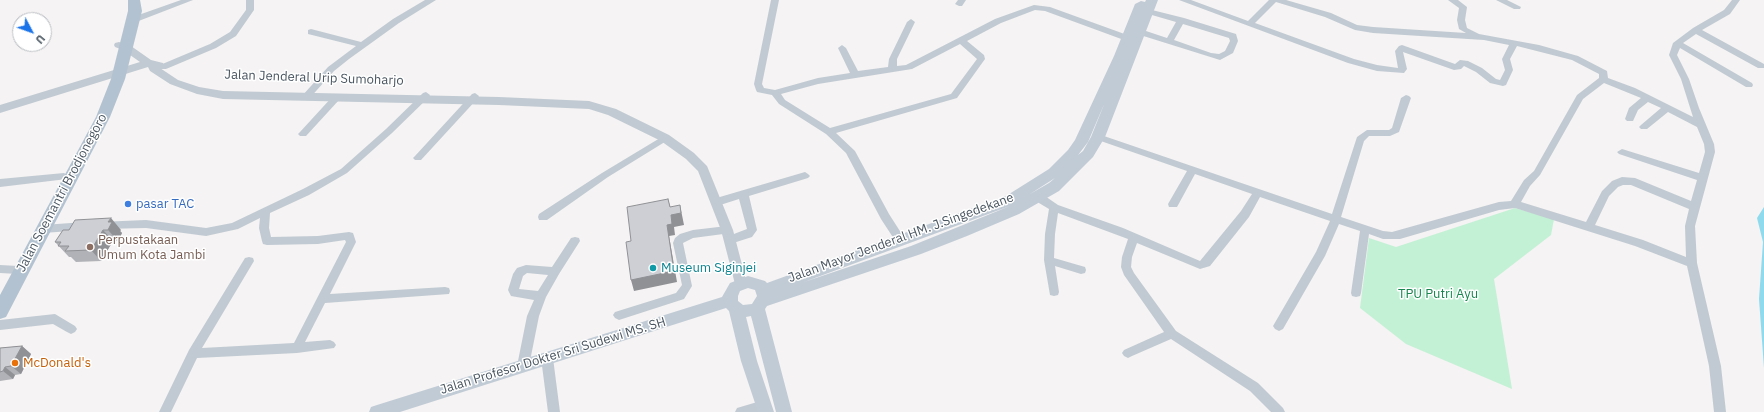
<!DOCTYPE html>
<html>
<head>
<meta charset="utf-8">
<style>
  body { margin:0 }
  #map { position:relative; width:1764px; height:412px; overflow:hidden; background:#f5f3f3; font-family:"IBM Plex Sans",sans-serif }
  canvas { display:block }
  .north { position:absolute; left:12px; top:12px; width:40px; height:40px; box-sizing:border-box; background:#fff; border:1px solid #b7bbc0; border-radius:50%; rotate:131deg; font-size:11px; font-weight:700; line-height:16px; text-align:center; color:#4a5661 }
  .north::after { content:''; display:block; margin:auto; width:14px; height:18px; background:#1a73e8; clip-path:polygon(50% 0,100% 100%,50% 72%,0 100%) }
</style>
</head>
<body>
<div id="map">
<canvas width="1764" height="412"></canvas>
<div class="north">U</div>
</div>
<script>
const c = document.querySelector('canvas').getContext('2d');
c.lineJoin = 'round';
function fill(path, color) { c.fillStyle = color; c.fill(path, 'evenodd'); }
const shape = rows => new Path2D(rows.map(r => 'M' + r).join(''));
function trace(path, color, width, dash) { c.strokeStyle = color; c.lineWidth = width; c.lineCap = dash ? 'butt' : 'round'; c.setLineDash(dash || []); c.stroke(path); }
function label(font, color, halo, rows, align = 'center') {
  c.font = font + ' "IBM Plex Sans",sans-serif'; c.lineWidth = 3; c.setLineDash([]); c.textBaseline = 'middle'; c.strokeStyle = halo; c.fillStyle = color; for (const [text, x, y, turn = 0] of rows) {
    c.save(); c.translate(x, y); c.rotate((+turn || 0) * Math.PI / 180); c.textAlign = isNaN(turn) ? turn : align; if (halo) c.strokeText(text, 0, 0); c.fillText(text, 0, 0); c.restore();
  }
}
fill(shape([
  [1515,208,1554,219,1551,235,1494,279,1512,389,1406,344,1360,308,1369,238,1396,247]
]), '#c3f1d5');
fill(shape([
  [1764,207,1764,368,1759,299,1763,242,1757,218]
]), '#90daee');
fill(shape([
  [181,0,193,0,136,22,130,22,129,20,130,18,181,0],
  [246,0,254,0,254,10,236,36,216,48,166,69,160,69,159,67,160,65,210,44,230,32,246,10,246,0],
  [425,0,436,0,399,23,349,59,334,71,308,100,302,100,300,98,302,96,328,67,356,46,308,34,308,30,311,29,361,42,393,19,425,0],
  [771,0,779,0,762,84,764,88,775,90,818,78,850,73,838,48,842,45,846,48,858,71,888,67,889,59,907,22,911,19,915,22,897,59,897,66,906,65,995,19,1034,5,1050,7,1130,36,1131,38,1130,40,1124,40,1045,11,1035,10,1001,23,967,41,984,55,985,59,957,98,836,133,855,151,889,214,905,239,904,242,900,243,896,242,881,219,846,153,826,134,779,104,772,95,757,92,756,90,754,84,771,0],
  [960,44,977,59,951,94,830,128,785,100,781,94,818,84,912,69,960,44],
  [958,0,966,0,962,6,959,6,955,4,958,0],
  [1179,0,1191,0,1248,21,1269,0,1286,0,1331,13,1357,25,1373,27,1466,33,1459,29,1457,20,1459,8,1448,0,1458,0,1467,7,1465,20,1467,28,1479,34,1539,45,1578,56,1607,71,1608,78,1635,88,1693,117,1681,79,1669,55,1673,43,1693,28,1724,10,1732,0,1740,0,1730,14,1702,30,1764,64,1764,68,1758,68,1696,34,1683,43,1752,83,1753,85,1752,87,1746,87,1680,48,1677,55,1689,79,1699,108,1714,144,1715,152,1695,226,1697,263,1721,366,1726,412,1714,412,1709,366,1687,266,1635,246,1515,208,1499,210,1400,239,1383,239,1369,234,1361,293,1360,296,1356,297,1352,296,1351,293,1360,231,1339,224,1325,256,1283,329,1279,331,1275,329,1273,326,1316,252,1330,221,1260,197,1249,217,1210,266,1200,269,1137,243,1132,257,1131,267,1134,273,1176,331,1258,383,1283,408,1285,412,1271,412,1250,391,1171,339,1132,356,1128,358,1124,356,1122,353,1124,350,1164,332,1124,275,1121,267,1122,257,1128,239,1058,213,1055,234,1054,258,1085,267,1086,270,1085,273,1081,274,1055,266,1059,292,1058,295,1054,296,1050,295,1044,260,1045,234,1049,209,1034,200,1033,197,1034,194,1042,194,1058,205,1123,228,1200,261,1241,211,1252,194,1195,174,1177,207,1169,207,1168,204,1187,171,1095,139,1093,137,1095,135,1101,135,1332,214,1357,137,1367,130,1389,130,1392,128,1401,98,1406,95,1409,96,1411,98,1399,132,1390,136,1369,136,1364,141,1341,217,1383,231,1392,232,1499,202,1511,201,1524,180,1534,171,1577,95,1599,78,1599,74,1572,60,1517,46,1510,59,1513,70,1506,85,1503,86,1490,83,1476,72,1464,66,1461,69,1454,70,1403,52,1407,69,1404,73,1377,71,1348,63,1179,0],
  [1276,2,1325,17,1355,30,1373,33,1484,40,1509,45,1502,59,1505,70,1500,80,1496,79,1482,68,1468,61,1460,60,1455,64,1402,45,1399,46,1395,51,1398,68,1377,65,1354,59,1255,23,1276,2],
  [1604,83,1641,98,1629,108,1625,119,1627,121,1633,121,1638,110,1648,102,1661,108,1641,125,1639,127,1641,129,1647,129,1668,112,1697,127,1704,144,1705,152,1699,173,1622,149,1617,152,1619,154,1697,180,1691,201,1635,178,1622,177,1612,181,1602,191,1586,222,1521,202,1530,186,1540,175,1583,99,1604,83],
  [1623,185,1631,185,1689,209,1685,226,1686,257,1643,240,1595,225,1609,196,1618,187,1623,185],
  [1496,0,1507,0,1521,7,1520,9,1514,9,1496,0],
  [1145,9,1148,9,1184,18,1236,34,1238,41,1233,53,1220,60,1137,34,1136,32,1140,29,1167,38,1176,22,1145,13,1145,9],
  [1183,24,1229,38,1230,41,1225,51,1219,54,1211,53,1174,40,1183,24],
  [426,92,430,95,429,97,392,133,347,173,309,195,270,213,269,228,271,237,318,236,349,232,353,233,356,242,330,294,445,287,449,288,450,291,449,294,325,303,305,342,330,340,334,342,336,345,334,348,297,353,197,358,171,412,159,412,189,350,245,258,249,257,253,258,254,261,202,348,294,343,346,242,345,240,318,244,267,245,263,244,262,241,259,228,260,218,238,229,206,236,146,228,103,229,99,228,98,225,99,222,146,220,206,228,232,223,303,189,341,169,386,129,423,93,426,92],
  [475,93,479,96,478,98,421,160,415,160,413,158,415,156,472,94,475,93],
  [336,95,341,98,339,100,306,136,300,136,298,134,300,132,333,96,336,95],
  [665,135,670,138,668,140,608,177,547,220,539,220,538,217,539,214,602,173,665,135],
  [805,172,808,174,810,176,808,178,749,196,757,230,752,237,730,244,726,243,725,240,726,237,747,229,739,199,717,206,712,202,713,199,805,172],
  [64,173,67,175,69,177,67,179,0,187,0,179,64,173],
  [85,222,89,223,90,226,89,229,85,230,43,233,39,232,38,229,39,226,43,225,85,222],
  [727,226,731,227,732,230,731,233,693,238,683,243,692,286,684,299,619,320,615,318,613,315,615,312,676,293,682,285,673,243,675,238,680,234,693,230,727,226],
  [575,237,579,238,580,241,559,274,546,297,539,316,529,366,527,369,523,371,519,369,517,366,527,316,534,300,511,296,508,290,513,274,517,268,526,265,552,267,571,238,575,237],
  [527,273,548,275,538,291,519,289,523,276,527,273],
  [0,265,18,266,22,267,23,270,22,273,18,274,0,273,0,265],
  [55,314,75,326,77,329,75,332,71,334,67,332,53,324,0,330,0,320,55,314],
  [547,353,551,355,553,358,560,412,548,412,541,358,543,355,547,353],
  [764,400,768,401,770,405,768,409,758,412,735,412,737,408,764,400]
]), '#c1cad2');
fill(shape([
  [119,42,131,46,151,60,163,63,164,65,160,68,178,80,199,87,223,91,499,97,589,101,616,109,669,135,694,153,707,166,733,230,747,284,746,288,741,289,736,288,735,284,721,230,698,171,686,159,661,141,608,115,589,109,499,105,223,99,197,94,170,84,150,71,148,67,0,113,0,105,140,62,123,50,115,47,114,45,115,43,119,42]
]), '#c1cad2');
fill(shape([
  [1146,0,1158,0,1105,137,1093,157,1059,191,1019,214,967,236,921,254,767,306,765,309,792,412,776,412,751,316,746,317,757,361,774,412,758,412,741,361,729,311,726,308,400,412,369,412,371,407,377,405,722,297,730,283,743,278,748,276,765,281,767,283,1006,196,1049,169,1068,150,1075,140,1114,56,1135,4,1141,1,1145,2,1146,0],
  [1105,102,1091,137,1083,151,1078,155,1088,142,1105,102],
  [1055,178,1049,183,1030,194,1055,178],
  [1010,206,911,246,804,282,1010,206],
  [748,288,755,290,757,296,752,304,743,305,738,301,738,296,740,291,748,288]
]), '#c1cbd6');
fill(shape([
  [128,0,140,0,142,11,125,79,110,117,6,317,0,319,0,295,96,117,111,79,128,11,128,0]
]), '#b3c2d1');
fill(shape([
  [69,230,121,230,120,231,122,233,118,241,113,241,101,261,76,262,71,257,69,257,55,242],
  [22,346,31,354,21,374,15,375,13,379,0,381,0,348]
]), '#b0b2b7');
fill(shape([
  [668,199,671,210,680,205,684,225,674,227,675,235,669,236,677,282,634,291,631,280,667,225],
  [111,218,121,230,120,231,122,233,118,241,108,230,108,222],
  [103,230,113,241,101,261,91,250],
  [22,346,31,354,21,374,11,366],
  [5,367,15,375,13,379,3,371]
]), '#909195');
const building = shape([
  [668,199,670,207,680,205,681,213,671,215,672,224,667,225,674,271,631,280,626,242,631,241,627,207,668,199],
  [111,218,108,222,112,222,108,230,103,230,91,250,65,251,69,246,58,246,61,242,55,242,63,230,69,230,75,220,111,218],
  [22,346,11,366,5,367,3,371,0,372,0,348,22,346]
]);
fill(building, '#cdcfd5');
trace(building, '#909195', 1);
for (const [x, y, r, color] of [
  [128,204,4,"#3f7fe0"],
  [90,247,4,"#8d6e63"],
  [653,268,4,"#0f9aa8"],
  [15,363,4,"#e8710a"]
]) { const dot = new Path2D(); dot.arc(x, y, r, 0, 2 * Math.PI); c.fillStyle = color; c.fill(dot); trace(dot, '#fff', 1.5); }
label('13px', '#4a5661', '#fff', [
  ["Jalan Jenderal Urip Sumoharjo",314,78,2],
  ["Jalan Soemantri Brodjonegoro",62,193,-62],
  ["Jalan Mayor Jenderal HM. J.Singedekane",901,238,-20],
  ["Jalan Profesor Dokter Sri Sudewi MS. SH",553,356,-17]
]);
label('13px', '#366cbe', '#fff', [
  ["pasar TAC",136,204]
], 'left');
label('13px', '#785e54', '#fff', [
  ["Perpustakaan",98,240],
  ["Umum Kota Jambi",98,255]
], 'left');
label('13px', '#0d838f', '#fff', [
  ["Museum Siginjei",661,268]
], 'left');
label('13px', '#17864f', '#fff', [
  ["TPU Putri Ayu",1438,294]
]);
label('13px', '#c56008', '#fff', [
  ["McDonald's",23,363]
], 'left');
</script>
</body>
</html>
